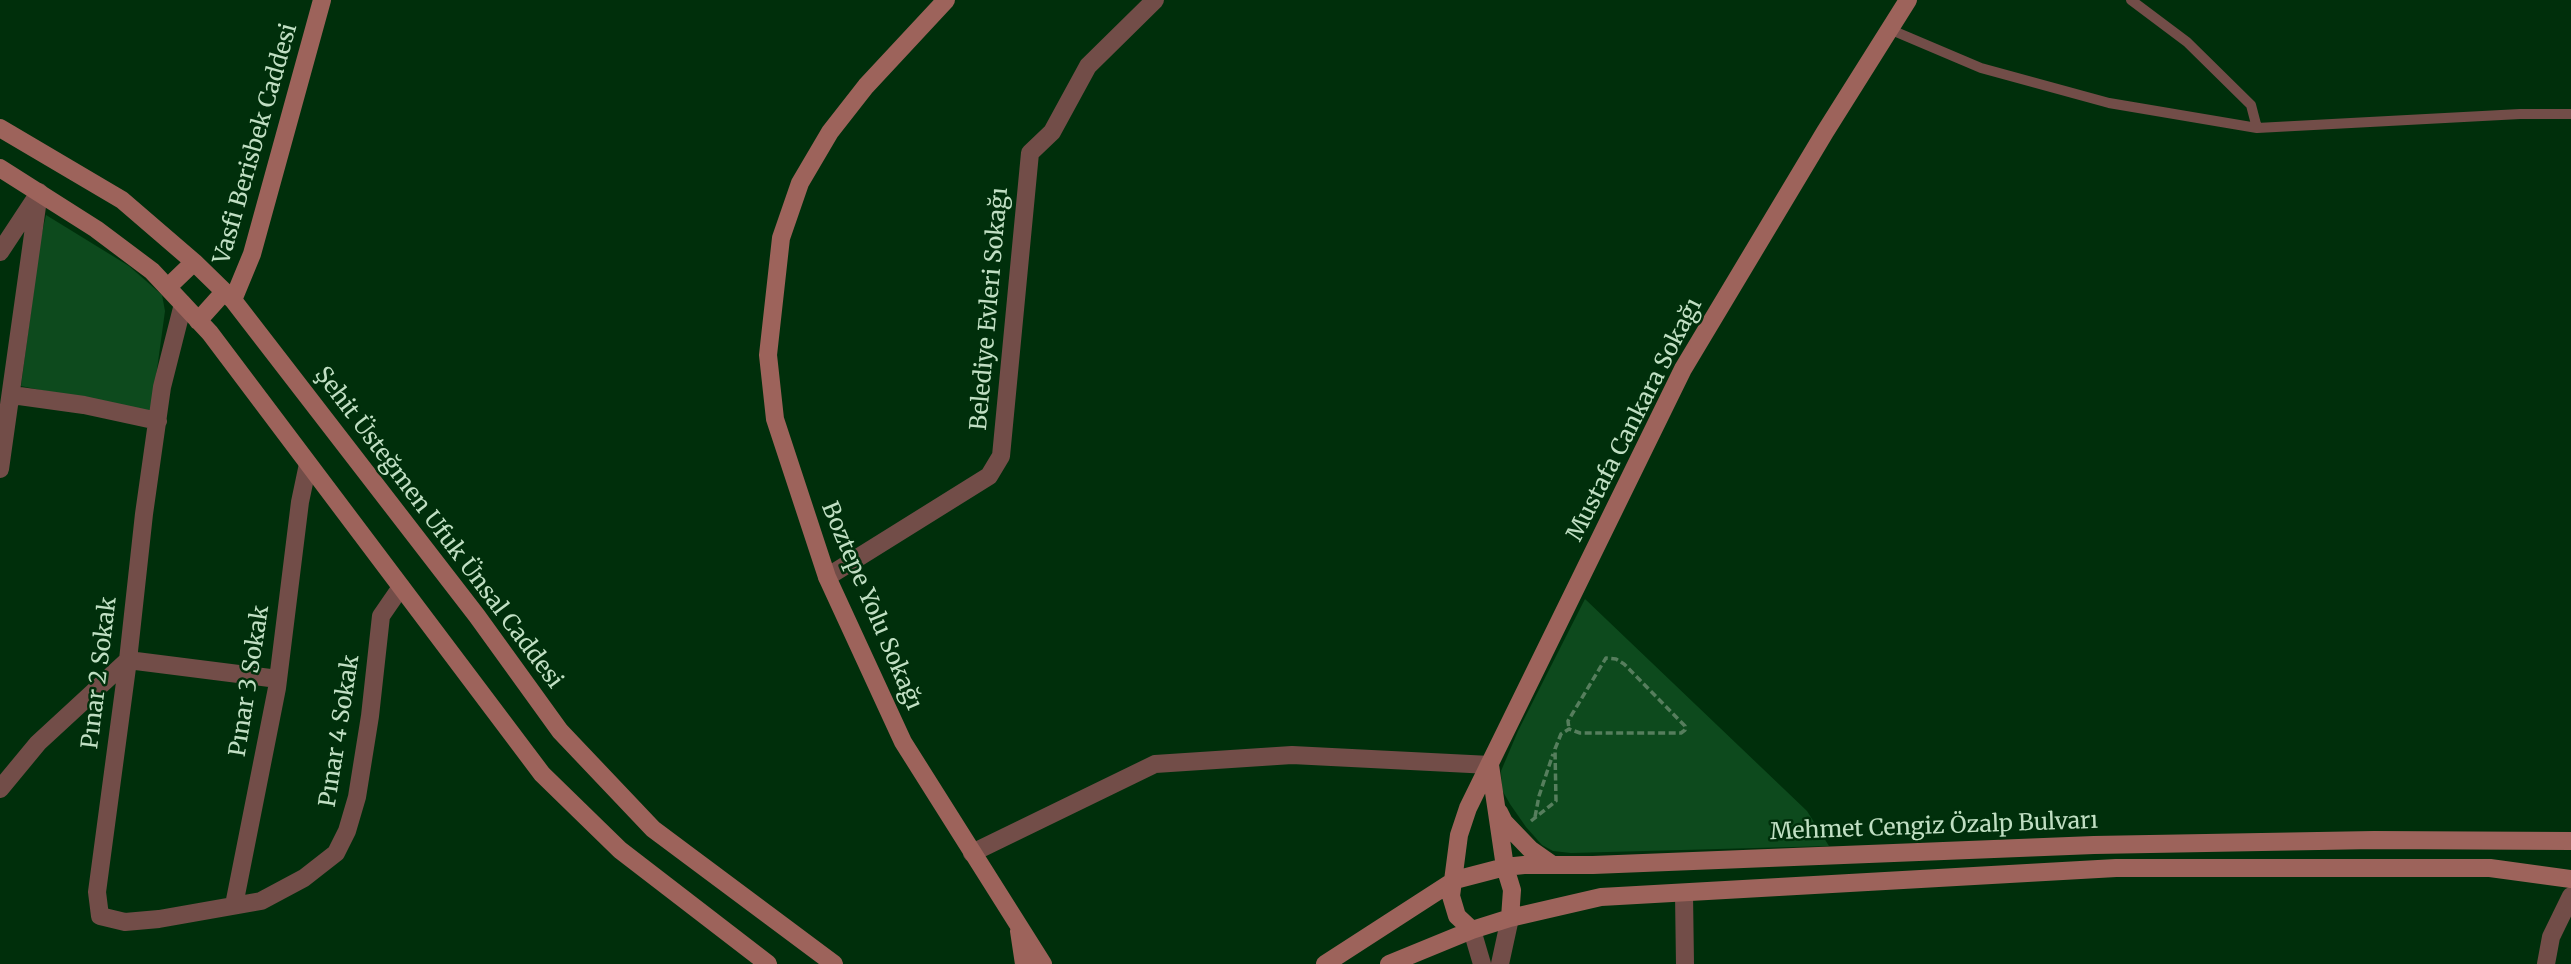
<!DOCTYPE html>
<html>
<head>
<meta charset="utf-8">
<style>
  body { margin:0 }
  canvas { display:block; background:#002f0b }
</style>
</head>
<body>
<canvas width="2571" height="964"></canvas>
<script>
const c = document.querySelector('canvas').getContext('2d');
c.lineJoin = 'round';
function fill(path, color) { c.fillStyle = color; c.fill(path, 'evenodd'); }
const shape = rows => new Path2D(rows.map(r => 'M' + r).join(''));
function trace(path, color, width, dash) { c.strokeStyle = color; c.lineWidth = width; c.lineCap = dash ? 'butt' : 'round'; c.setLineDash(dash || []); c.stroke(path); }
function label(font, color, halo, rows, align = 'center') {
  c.font = font + ' Merriweather,serif'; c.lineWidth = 5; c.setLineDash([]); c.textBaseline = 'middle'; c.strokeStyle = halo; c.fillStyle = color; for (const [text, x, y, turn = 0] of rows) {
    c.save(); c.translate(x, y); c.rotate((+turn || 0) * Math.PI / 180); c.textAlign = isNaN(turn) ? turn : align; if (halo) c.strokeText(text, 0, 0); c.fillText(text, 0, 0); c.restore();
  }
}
fill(shape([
  [46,215,129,266,162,295,165,311,151,413,21,386,40,242],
  [1585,599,1807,811,1829,846,1571,853,1553,851,1542,845,1526,827,1510,804,1502,790,1501,771,1518,731]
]), '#0d4a1d');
trace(shape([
  [1535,817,1539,796,1553,754],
  [1531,821,1556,801,1555,749,1561,734,1569,729,1580,733,1681,733,1685,730,1685,726,1624,664,1616,659,1606,658,1568,721,1569,729]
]), '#567e5d', 3.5, [7, 3.5]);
trace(shape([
  [2131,0,2187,42,2251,105,2257,128],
  [1889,29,1981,68,2109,103,2257,128,2520,114,2571,114]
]), '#724d48', 10);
trace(shape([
  [0,252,37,196],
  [183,304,162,387,144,514,128,660,97,892,100,916,125,922,159,919,261,901,304,878,336,853,347,831,357,797,370,716,381,616,401,587],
  [12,395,84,405,158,421],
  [0,469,39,192],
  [827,577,989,476,1001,456,1030,153,1052,132,1088,66,1155,0],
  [0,789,38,743,128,660,278,679],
  [972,853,1155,764,1292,755,1490,765],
  [1684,894,1685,964],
  [234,905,277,688,300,502,308,464],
  [1472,930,1482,964],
  [1500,964,1510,918],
  [2546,964,2551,937,2571,896]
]), '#724d48', 18);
trace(shape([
  [946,0,866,86,830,132,800,183,781,238,768,355,775,419,827,577,903,742,1043,964],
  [0,128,122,200,194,262,233,300,477,616,560,731,653,829,834,964],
  [0,168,96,229,152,271,210,333,542,774,620,850,768,964],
  [168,287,194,262],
  [233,300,252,254,322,0],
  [198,321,224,292],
  [1490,765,1505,867,1512,890,1510,918],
  [1499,812,1504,822,1530,849,1550,863],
  [1472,930,1457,916,1451,896,1459,835,1468,808,1683,369,1825,132,1908,0],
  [1019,931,1024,964],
  [1325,964,1455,880,1505,867,1524,865,1593,865,2094,845,2374,840,2571,841],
  [1389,964,1472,930,1510,918,1601,897,2116,868,2490,868,2571,879]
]), '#9d635b', 18);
label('23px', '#c0dfc3', '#002f0b', [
  ["Vasfi Berisbek Caddesi",256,144,-74],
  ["Belediye Evleri Sokağı",990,309,-85],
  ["Mustafa Cankara Sokağı",1635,420,-63],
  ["Şehit Üsteğmen Ufuk Ünsal Caddesi",438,528,53],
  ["Boztepe Yolu Sokağı",871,606,67],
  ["Pınar 2 Sokak",100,673,-83],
  ["Pınar 3 Sokak",250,681,-81],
  ["Pınar 4 Sokak",340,731,-81],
  ["Mehmet Cengiz Özalp Bulvarı",1934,827,-2]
]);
</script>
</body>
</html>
